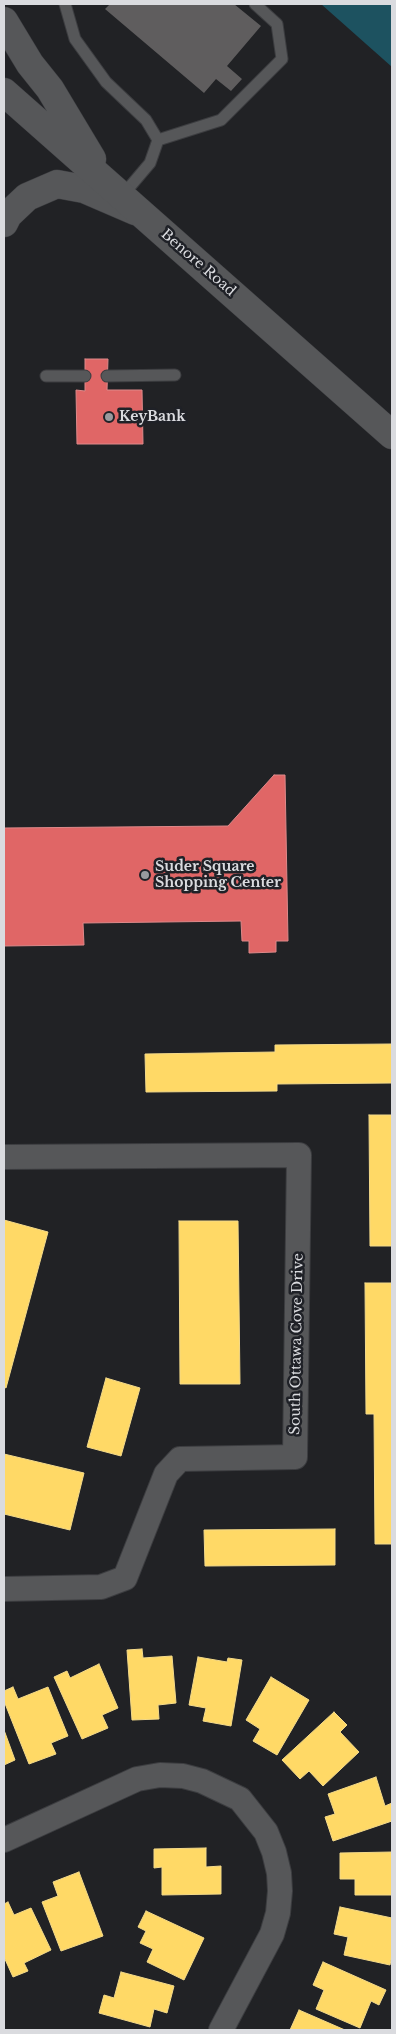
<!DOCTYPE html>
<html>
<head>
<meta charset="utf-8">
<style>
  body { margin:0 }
  #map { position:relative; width:396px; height:2034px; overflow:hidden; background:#212225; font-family:"Libre Baskerville",serif }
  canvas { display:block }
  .frame { position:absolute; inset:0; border:5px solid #dadbdf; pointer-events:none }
</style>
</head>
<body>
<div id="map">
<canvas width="396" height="2034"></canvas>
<div class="frame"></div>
</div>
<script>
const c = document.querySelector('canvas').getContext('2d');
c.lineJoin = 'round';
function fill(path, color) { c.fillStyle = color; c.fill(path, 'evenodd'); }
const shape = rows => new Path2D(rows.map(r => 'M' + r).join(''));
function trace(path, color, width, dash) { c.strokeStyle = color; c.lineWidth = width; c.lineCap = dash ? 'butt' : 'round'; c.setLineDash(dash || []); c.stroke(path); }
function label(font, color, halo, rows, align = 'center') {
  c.font = font + ' "Libre Baskerville",serif'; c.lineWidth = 5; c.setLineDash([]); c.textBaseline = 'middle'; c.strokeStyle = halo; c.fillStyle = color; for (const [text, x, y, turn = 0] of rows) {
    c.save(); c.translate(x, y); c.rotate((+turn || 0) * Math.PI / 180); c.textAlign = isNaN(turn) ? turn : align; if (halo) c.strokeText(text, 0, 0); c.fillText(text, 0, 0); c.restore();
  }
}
fill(shape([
  [321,4,392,4,392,67]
]), '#1d5260');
const homes = shape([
  [392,1044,392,1083,277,1084,277,1091,146,1092,145,1054,275,1052,275,1045,392,1044],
  [369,1115,392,1115,392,1246,370,1246,369,1115],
  [4,1220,48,1232,6,1388,4,1387,4,1220],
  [179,1221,238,1221,240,1384,180,1384,179,1221],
  [365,1283,392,1283,392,1544,375,1544,374,1414,366,1414,365,1283],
  [106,1378,140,1388,121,1456,87,1447,106,1378],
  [4,1454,84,1473,70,1530,4,1514,4,1454],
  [335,1529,335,1565,205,1566,204,1530,335,1529],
  [142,1649,143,1658,172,1656,176,1703,158,1705,159,1719,132,1720,127,1650,142,1649],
  [198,1657,227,1662,228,1658,242,1660,231,1726,203,1721,206,1708,189,1705,198,1657],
  [99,1664,118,1708,102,1715,108,1728,82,1739,54,1677,67,1671,70,1678,99,1664],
  [271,1677,309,1700,277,1755,253,1741,260,1729,246,1720,271,1677],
  [13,1687,18,1699,48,1687,68,1736,51,1743,56,1754,29,1764,4,1701,4,1691,13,1687],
  [334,1712,347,1725,340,1732,359,1752,323,1786,309,1771,300,1779,282,1760,334,1712],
  [4,1730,15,1760,4,1765,4,1730],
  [376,1777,385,1806,392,1803,392,1821,333,1841,325,1817,335,1814,328,1794,376,1777],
  [206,1848,206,1867,221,1866,221,1894,162,1895,162,1867,154,1868,154,1849,206,1848],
  [392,1852,392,1895,355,1895,355,1879,340,1879,340,1853,392,1852],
  [79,1872,103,1936,61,1951,42,1902,58,1896,53,1882,79,1872],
  [8,1902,14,1915,31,1908,51,1950,24,1963,28,1971,13,1977,4,1957,4,1904,8,1902],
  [340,1907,392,1918,392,1954,390,1965,344,1955,348,1937,334,1934,340,1907],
  [146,1911,204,1938,184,1980,147,1962,153,1949,140,1943,146,1931,138,1927,146,1911],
  [323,1962,386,1990,379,2005,371,2001,360,2028,316,2009,324,1990,313,1985,323,1962],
  [121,1972,174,1986,167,2013,154,2009,150,2027,99,2013,104,1995,114,1998,121,1972],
  [299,2010,345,2030,290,2030,299,2010]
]);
fill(homes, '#ffd966');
trace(homes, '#f4da8a', 1);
const shops = shape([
  [85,359,108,359,107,390,142,390,143,444,77,444,76,390,85,391,85,359],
  [274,775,285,775,288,941,276,941,276,952,249,953,249,941,242,941,241,921,83,923,84,945,4,946,4,828,228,826,274,775]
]);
fill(shops, '#e06666');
trace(shops, '#de898a', 1);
fill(shape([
  [110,4,234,4,261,26,227,66,242,79,231,91,216,79,204,93,105,9]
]), '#5f5d5e');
const service = shape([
  [65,4,75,39,106,82,146,120,158,140,150,163,122,196],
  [158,140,221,120,282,59,277,24,255,4],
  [46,376,85,376],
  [107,376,175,375]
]);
const minor = shape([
  [4,1157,299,1155,295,1457,180,1459,166,1474,125,1578,101,1587,4,1589],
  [4,1840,137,1779,160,1775,183,1776,202,1781,240,1799,266,1832,274,1852,279,1873,280,1891,278,1913,272,1934,221,2030]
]);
const tertiary = shape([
  [4,223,8,215,27,197,57,184,84,189,135,211]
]);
const secondary = shape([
  [4,21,30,64,50,89,92,159],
  [4,92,392,435]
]);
trace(service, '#3c3d40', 13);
trace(minor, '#3c3d40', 26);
trace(tertiary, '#3c3d40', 29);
trace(secondary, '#3c3d40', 29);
trace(service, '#565759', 11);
trace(minor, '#565759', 24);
trace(tertiary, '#565759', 28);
trace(secondary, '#565759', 28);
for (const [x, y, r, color] of [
  [109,417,5,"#999a9e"],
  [145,875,5,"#999a9e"]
]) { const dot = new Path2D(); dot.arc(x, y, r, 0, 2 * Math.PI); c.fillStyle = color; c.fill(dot); trace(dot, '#1f2127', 2); }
label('14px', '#dadbdf', '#1f2127', [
  ["Benore Road",198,263,41],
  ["South Ottawa Cove Drive",297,1344,-89]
]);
label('bold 14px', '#dadbdf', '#1f2127', [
  ["KeyBank",119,417],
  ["Suder Square",155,867],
  ["Shopping Center",155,883]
], 'left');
</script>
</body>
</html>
